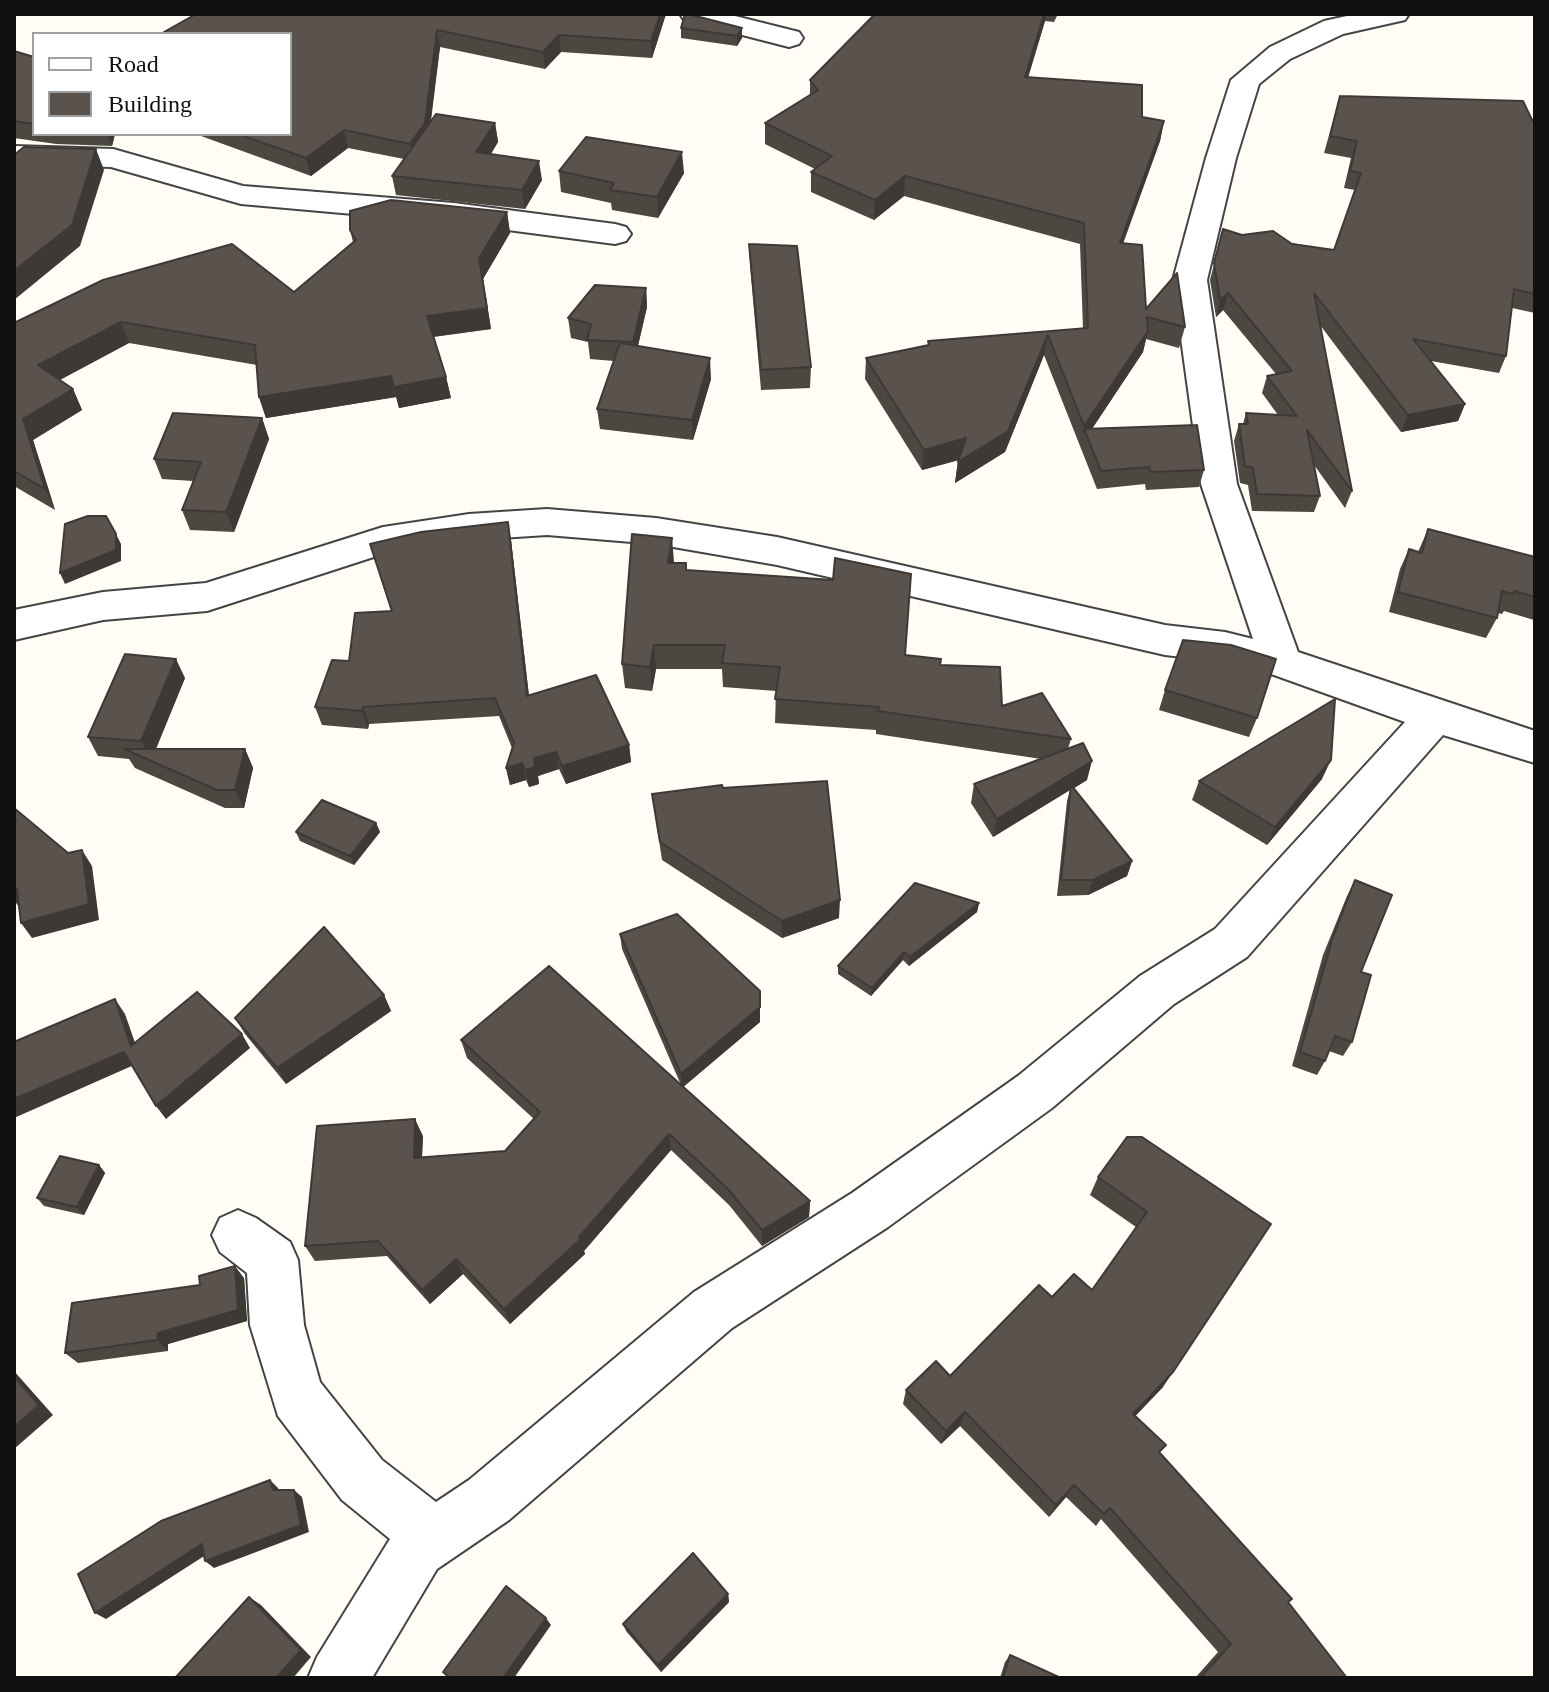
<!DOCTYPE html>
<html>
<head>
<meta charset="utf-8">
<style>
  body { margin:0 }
  #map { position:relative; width:1549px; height:1692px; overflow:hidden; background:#fffdf5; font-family:Georgia,serif }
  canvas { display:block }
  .frame { position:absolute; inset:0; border:16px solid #111; pointer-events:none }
  .legend { position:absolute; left:32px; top:32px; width:260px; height:104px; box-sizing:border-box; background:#fff; border:2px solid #a0a0a0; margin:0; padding:10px 14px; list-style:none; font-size:24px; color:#111 }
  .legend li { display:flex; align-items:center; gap:16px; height:40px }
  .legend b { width:40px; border:2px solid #a0a0a0 }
</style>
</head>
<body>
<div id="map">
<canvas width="1549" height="1692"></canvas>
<div class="frame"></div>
<ul class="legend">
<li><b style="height:10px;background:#fff"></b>Road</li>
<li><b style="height:22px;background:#5a524d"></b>Building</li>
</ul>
</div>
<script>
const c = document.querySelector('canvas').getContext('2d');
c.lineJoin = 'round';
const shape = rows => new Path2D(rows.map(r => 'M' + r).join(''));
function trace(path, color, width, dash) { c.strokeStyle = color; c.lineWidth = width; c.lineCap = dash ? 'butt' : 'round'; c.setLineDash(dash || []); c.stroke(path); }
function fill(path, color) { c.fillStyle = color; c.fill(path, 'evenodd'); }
const minor = shape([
  [680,14,727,14,799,32,803,38,799,44,789,47,684,20,680,14],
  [1356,14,1409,14,1405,20,1343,34,1290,59,1259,84,1236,158,1207,280,1237,484,1298,652,1535,731,1535,763,1443,735,1247,957,1174,1004,1052,1108,888,1227,732,1328,509,1520,437,1569,372,1678,308,1678,317,1657,390,1539,342,1500,278,1416,250,1325,247,1273,220,1252,212,1235,220,1218,238,1210,256,1218,290,1242,298,1260,304,1325,320,1382,382,1460,436,1502,469,1480,694,1292,852,1193,1018,1076,1140,976,1215,929,1405,722,1274,675,1225,662,1165,655,777,565,656,544,547,535,469,540,386,553,207,611,103,620,14,640,14,610,103,592,206,583,383,527,469,514,547,509,656,518,777,537,1165,625,1225,632,1253,639,1201,484,1173,280,1206,158,1231,80,1270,47,1324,21,1356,14],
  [14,146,113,149,243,186,454,203,615,224,626,227,631,234,626,241,615,244,454,223,241,204,111,167,14,164,14,146]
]);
trace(minor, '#444', 4);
fill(minor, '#fff');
fill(shape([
  [666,14,652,58,561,52,545,69,440,47,431,121,495,123,498,142,491,154,542,180,525,209,396,195,392,176,404,159,348,148,311,176,201,136,201,134,290,134,290,34,164,34,164,32],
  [875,14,1058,14,1054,22,1045,21,1028,77,1142,117,1164,121,1160,141,1123,244,1146,309,1185,327,1179,348,1146,339,1143,352,1092,429,1204,470,1199,487,1146,490,1145,484,1097,489,1044,355,1005,452,955,483,958,460,922,470,865,379,866,358,928,345,928,341,1083,329,1080,244,904,196,874,220,811,192,811,172,815,169,765,144,765,123,810,95,810,80],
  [681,28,742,28,742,38,737,46,681,38],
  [14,51,34,57,34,134,115,134,112,146,56,144,14,138],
  [1340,96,1535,120,1535,313,1512,308,1506,356,1499,373,1431,361,1465,404,1458,421,1401,432,1320,325,1352,491,1345,508,1314,465,1320,496,1314,512,1252,511,1248,485,1240,483,1234,441,1239,424,1243,424,1246,413,1278,415,1262,393,1267,376,1276,374,1223,310,1216,317,1210,280,1223,229,1242,235,1334,250,1355,190,1344,188,1351,158,1324,153],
  [559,171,684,173,658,218,612,210,611,203,561,192],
  [507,212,510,233,483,279,491,329,433,337,446,377,451,398,399,408,396,397,266,418,259,397,257,365,129,343,60,380,73,389,82,410,33,440,55,510,14,486,14,323,294,292,353,242,350,230],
  [749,244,811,367,810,388,761,390,750,265],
  [646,288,647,307,638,346,711,379,693,440,600,429,597,409,614,361,590,359,588,342,571,338,568,318],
  [262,418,269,439,234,532,190,530,182,510,193,481,162,479,154,459],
  [1428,529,1535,557,1535,618,1534,620,1504,611,1502,614,1498,613,1497,618,1486,638,1389,612,1400,569,1409,549,1418,552],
  [511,540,529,696,629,745,631,762,566,784,559,769,538,776,539,784,529,787,526,780,510,785,506,768,512,748,499,716,369,724,368,729,322,725,315,707,349,661,391,611,370,544],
  [674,563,686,563,687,570,905,655,940,665,1002,706,1071,739,1068,749,1087,780,1074,788,1132,861,1127,876,1088,895,1057,896,1067,801,1070,790,993,837,971,803,974,784,1041,759,876,734,876,730,775,723,776,691,723,687,722,669,656,669,652,691,625,688,622,664],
  [185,678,156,749,245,749,253,768,244,808,225,808,135,768,129,759,98,756,88,737],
  [1165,690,1257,718,1249,737,1159,710],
  [1322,779,1267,845,1192,800,1199,781],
  [652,794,839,918,782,938,662,860],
  [376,823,380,832,354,865,300,841,296,832],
  [1355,880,1361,972,1352,1042,1343,1056,1329,1051,1325,1061,1317,1075,1292,1066,1323,955,1347,896],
  [979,903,977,912,909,966,903,960,871,996,838,974,838,966],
  [620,934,760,991,760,1022,683,1087,810,1201,809,1217,762,1246,729,1205,671,1150,584,1251,585,1254,510,1324,463,1274,430,1304,387,1256,315,1261,305,1246,423,1136,422,1157,505,1151,534,1119,467,1058,461,1040,681,1085,622,949],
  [384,995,391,1011,286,1084,245,1034,235,1018],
  [1142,1137,1163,1387,1135,1416,1160,1453,1288,1602,1347,1678,1195,1678,1218,1652,1101,1519,1096,1526,1066,1497,1049,1517,960,1426,941,1444,903,1404,906,1390,950,1376,1052,1297,1092,1290,1136,1227,1090,1195,1098,1177],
  [99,1165,105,1173,84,1215,44,1206,37,1198],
  [244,1278,247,1321,168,1344,168,1351,78,1363,65,1353,200,1285],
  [728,1594,729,1602,661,1672,626,1631,623,1624],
  [1010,1655,1061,1678,1000,1678,1005,1662]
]), '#4d4742');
fill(shape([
  [660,14,666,14,652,58,651,41],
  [1044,14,1046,14,1045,21,1022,98,1025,77],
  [742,28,742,38,737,46,737,36],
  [437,30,440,47,428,140,414,161,410,144],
  [559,35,561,52,545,69,543,52],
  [1164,121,1160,141,1115,264,1120,243],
  [495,123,498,142,480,171,476,152],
  [344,130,348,148,311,176,306,158],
  [107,134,115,134,112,146],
  [96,149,104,170,80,246,14,300,14,271],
  [682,152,684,173,658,218,657,197],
  [539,161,542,180,525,209,522,190],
  [905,176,904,196,874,220,875,200],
  [507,212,510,233,483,279,491,329,431,337,427,316,479,258],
  [646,288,647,307,634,362,633,342],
  [1228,293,1223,310,1216,317,1220,300],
  [121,322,129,343,48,386,38,365],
  [1148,331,1143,352,1087,436,1084,429,1080,446,1084,426],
  [1048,335,1044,355,1005,452,955,483,958,462],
  [710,358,711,379,693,440,692,420],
  [391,376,396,397,266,418,259,397],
  [446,377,451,398,399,408,394,387],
  [73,389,82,410,33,440,55,510,45,489,23,419],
  [1465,404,1458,421,1401,432,1408,415],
  [262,418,269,439,234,532,226,512],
  [966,438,963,459,922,470,924,450],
  [508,522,511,540,531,714,527,696],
  [116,534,121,544,121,561,65,584,60,573],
  [672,538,674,562,670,588,668,563],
  [654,645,656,669,652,691,650,667],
  [176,659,185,678,151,760,141,741],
  [363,707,369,724,368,729,362,711],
  [629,745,631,762,566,784,562,766],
  [245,749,253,768,244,808,235,790],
  [556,752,559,769,538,776,539,784,529,787,525,770,534,758],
  [1331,760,1322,779,1267,845,1275,827],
  [1092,761,1087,780,1071,790,1071,785,1070,790,993,837,997,819],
  [522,763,526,780,510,785,506,768],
  [376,823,380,832,354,865,350,856],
  [82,850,92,866,99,920,32,938,21,923],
  [1132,861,1127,876,1088,895,1093,880],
  [17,889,19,907,14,900,14,890],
  [840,900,839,918,782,938,782,921],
  [979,903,977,912,909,966,910,957],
  [904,952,903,960,871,996,872,988],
  [384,995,391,1011,286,1084,277,1068],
  [115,999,125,1014,141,1060,131,1046],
  [760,1007,760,1022,682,1088,681,1074],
  [242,1034,250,1048,166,1119,156,1106],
  [124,1052,134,1065,14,1118,14,1099],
  [415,1119,423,1136,421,1174,414,1158],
  [669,1134,671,1150,584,1251,585,1254,510,1324,504,1309,579,1237],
  [99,1165,105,1173,84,1215,77,1207],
  [810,1201,809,1217,762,1246,762,1230],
  [456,1259,463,1274,430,1304,422,1290],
  [235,1266,244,1278,247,1321,168,1344,168,1351,157,1340,158,1333],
  [14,1371,53,1415,14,1449],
  [1173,1372,1163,1387,1124,1428,1133,1414],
  [965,1412,960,1426,941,1444,946,1431],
  [270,1480,278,1488,281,1498,273,1490],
  [1074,1485,1066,1497,1049,1517,1056,1505],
  [294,1490,302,1497,309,1532,214,1568,205,1561],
  [202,1544,212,1551,106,1619,95,1613],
  [728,1594,729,1602,661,1672,658,1665],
  [249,1597,261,1605,311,1657,293,1678,276,1678],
  [546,1618,551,1625,514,1678,503,1678]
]), '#3f3936');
const building = shape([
  [196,14,660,14,651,41,559,35,543,52,437,30,425,123,410,144,344,130,306,158,238,134,290,134,290,34,168,34,164,32,196,14],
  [685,14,688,14,742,28,737,36,681,28,685,14],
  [875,14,1044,14,1025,77,1142,85,1142,117,1164,121,1120,243,1142,245,1146,309,1177,273,1185,327,1147,317,1148,331,1084,426,1048,335,1008,431,958,462,966,438,924,450,866,358,929,345,928,341,1088,328,1084,223,905,176,875,200,811,172,832,156,765,123,818,90,810,80,875,14],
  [14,51,34,57,34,124,14,121,14,51],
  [1340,96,1523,101,1532,120,1535,120,1535,294,1514,289,1506,356,1413,339,1465,404,1408,415,1314,293,1352,491,1307,430,1320,496,1257,494,1253,468,1245,466,1239,424,1248,424,1246,413,1297,416,1267,376,1292,371,1228,293,1220,300,1214,263,1223,229,1242,235,1273,231,1292,244,1334,250,1361,173,1350,171,1357,141,1330,136,1340,96],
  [436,114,495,123,476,152,539,161,522,190,392,176,436,114],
  [586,137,682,152,657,197,610,190,614,183,559,171,586,137],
  [24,147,96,149,72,225,14,271,14,155,24,147],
  [391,200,507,212,479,258,487,308,427,316,446,377,394,387,391,376,259,397,255,345,121,322,38,365,73,389,23,419,45,489,14,471,14,323,103,280,232,244,294,292,356,240,350,230,350,211,391,200],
  [749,244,797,246,811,367,761,370,749,244],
  [595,285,646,288,633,342,587,340,591,324,568,318,595,285],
  [620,343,710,358,692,420,597,409,620,343],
  [173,413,262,418,226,512,182,510,201,462,154,459,173,413],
  [1197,425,1204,470,1151,472,1149,467,1101,471,1084,429,1197,425],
  [88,516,106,516,116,534,116,550,60,573,65,524,88,516],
  [508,522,527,696,596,675,629,745,562,766,556,752,534,758,535,767,525,770,522,763,506,768,514,743,495,698,363,707,362,711,315,707,332,660,349,661,355,613,392,611,370,544,421,532,508,522],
  [1428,529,1535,557,1535,597,1514,591,1513,594,1502,591,1497,618,1398,592,1409,549,1422,553,1428,529],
  [632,534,672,538,668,563,686,563,686,570,833,580,835,558,911,574,905,655,941,659,940,665,1000,667,1002,706,1042,693,1071,739,878,711,879,707,775,699,780,667,722,663,725,645,654,645,650,667,622,664,632,534],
  [1183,640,1231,645,1276,659,1257,718,1165,690,1183,640],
  [125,654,176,659,141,741,88,737,125,654],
  [1335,699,1331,760,1275,827,1199,781,1335,699],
  [1083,743,1092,761,997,819,974,784,1083,743],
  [124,749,245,749,235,790,217,790,124,749],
  [827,781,840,900,782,921,660,842,652,794,722,785,723,788,827,781],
  [1071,785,1132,861,1093,880,1061,880,1071,785],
  [322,800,376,823,350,856,296,832,322,800],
  [14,808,68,853,82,850,89,904,21,923,17,889,14,890,14,808],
  [1355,880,1392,895,1361,972,1371,975,1352,1042,1335,1036,1325,1061,1300,1052,1332,940,1355,880],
  [915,883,979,903,910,957,904,952,872,988,838,966,915,883],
  [677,914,760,991,760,1007,681,1074,620,934,677,914],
  [324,927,384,995,277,1068,235,1018,324,927],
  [549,966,810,1201,762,1230,728,1189,669,1134,579,1237,581,1239,504,1309,456,1259,422,1290,378,1241,305,1246,317,1126,415,1119,414,1158,505,1151,540,1112,461,1040,549,966],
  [197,992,242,1034,156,1106,124,1052,14,1099,14,1042,115,999,131,1046,197,992],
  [1127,1137,1142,1137,1271,1224,1173,1372,1133,1414,1166,1445,1159,1452,1292,1599,1288,1602,1347,1678,1200,1678,1231,1644,1110,1508,1104,1514,1074,1485,1056,1505,965,1412,946,1431,906,1390,936,1361,950,1376,1039,1285,1052,1297,1074,1274,1092,1290,1147,1212,1098,1177,1127,1137],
  [60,1156,99,1165,77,1207,37,1198,60,1156],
  [235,1266,238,1310,158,1333,157,1340,65,1353,72,1303,200,1285,199,1276,235,1266],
  [14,1376,39,1405,14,1427,14,1376],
  [270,1480,273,1490,294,1490,301,1525,205,1561,202,1544,95,1613,78,1574,161,1521,270,1480],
  [693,1553,728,1594,658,1665,623,1624,693,1553],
  [506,1586,546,1618,503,1678,450,1678,443,1672,506,1586],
  [249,1597,301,1650,276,1678,175,1678,249,1597],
  [1010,1655,1061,1678,1003,1678,1010,1655]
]);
fill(building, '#5a524d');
trace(building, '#3f3936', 2);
</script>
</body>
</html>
